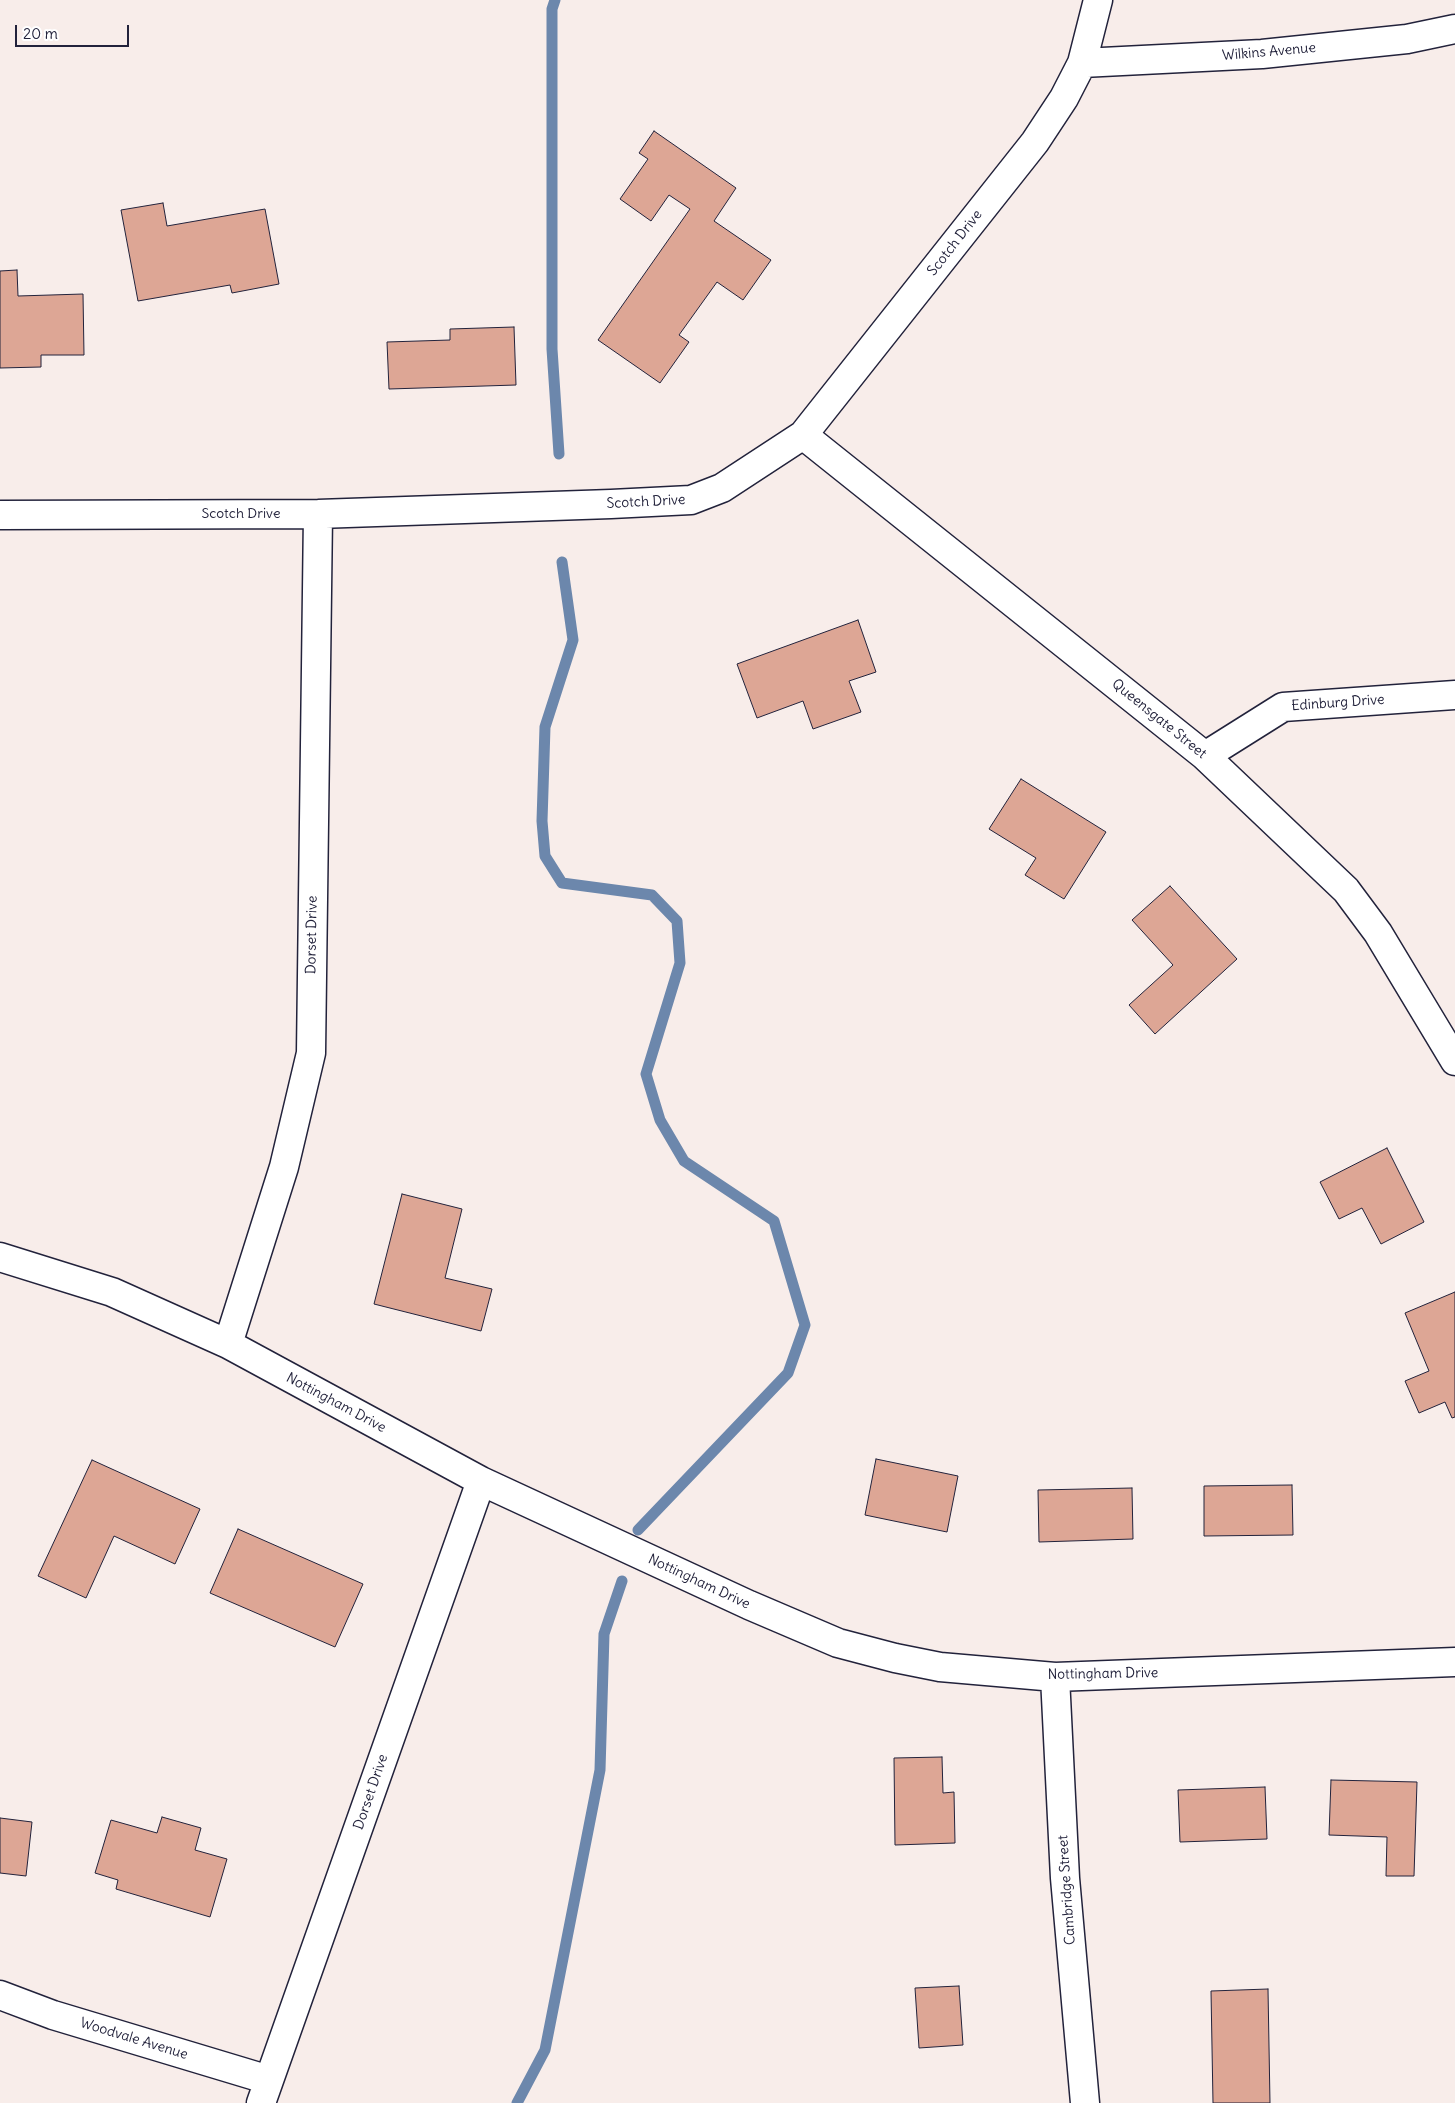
<!DOCTYPE html>
<html>
<head>
<meta charset="utf-8">
<style>
  body { margin:0 }
  #map { position:relative; width:1455px; height:2103px; overflow:hidden; background:#f8edea; font-family:Delius,sans-serif }
  canvas { display:block }
  .scale { position:absolute; left:15px; top:25px; width:114px; height:22px; box-sizing:border-box; border:2px solid #22223b; border-top:0; padding-left:6px; font-size:15px; line-height:18px; white-space:nowrap; color:#22223b; -webkit-text-stroke:4px #fff; paint-order:stroke }
</style>
</head>
<body>
<div id="map">
<canvas width="1455" height="2103"></canvas>
<div class="scale">20 m</div>
</div>
<script>
const c = document.querySelector('canvas').getContext('2d');
c.lineJoin = 'round';
const shape = rows => new Path2D(rows.map(r => 'M' + r).join(''));
function trace(path, color, width, dash) { c.strokeStyle = color; c.lineWidth = width; c.lineCap = dash ? 'butt' : 'round'; c.setLineDash(dash || []); c.stroke(path); }
function fill(path, color) { c.fillStyle = color; c.fill(path, 'evenodd'); }
function label(font, color, halo, rows, align = 'center') {
  c.font = font + ' Delius,sans-serif'; c.lineWidth = 4.5; c.setLineDash([]); c.textBaseline = 'middle'; c.strokeStyle = halo; c.fillStyle = color; for (const [text, x, y, turn = 0] of rows) {
    c.save(); c.translate(x, y); c.rotate((+turn || 0) * Math.PI / 180); c.textAlign = isNaN(turn) ? turn : align; if (halo) c.strokeText(text, 0, 0); c.fillText(text, 0, 0); c.restore();
  }
}
trace(shape([
  [555,0,552,9,552,349,559,454],
  [562,562,573,640,545,727,542,821,545,856,562,883,652,895,677,921,680,963,646,1074,660,1120,684,1161,774,1221,805,1325,788,1373,638,1530],
  [517,2103,545,2050,600,1770,604,1634,622,1581]
]), '#6c87ac', 11);
const building = shape([
  [654,131,736,188,714,221,771,260,743,300,717,282,679,335,689,342,660,383,598,340,690,209,669,195,651,221,620,199,648,159,639,153,654,131],
  [163,203,167,226,265,209,279,284,232,293,230,285,138,301,121,210,163,203],
  [17,270,18,296,83,294,84,355,41,355,41,367,0,368,0,271,17,270],
  [514,327,516,385,389,389,387,342,450,340,450,329,514,327],
  [858,620,876,672,849,681,861,712,813,729,803,701,757,718,737,664,858,620],
  [1021,779,1106,832,1064,899,1025,875,1036,858,989,829,1021,779],
  [1170,886,1237,959,1155,1034,1129,1005,1173,965,1132,920,1170,886],
  [1387,1148,1424,1222,1381,1244,1362,1208,1339,1219,1320,1182,1387,1148],
  [402,1194,462,1209,445,1278,492,1289,481,1331,374,1304,402,1194],
  [1455,1292,1455,1417,1452,1418,1445,1402,1419,1413,1405,1381,1429,1371,1405,1313,1455,1292],
  [876,1459,958,1476,947,1532,865,1515,876,1459],
  [92,1460,200,1509,175,1564,114,1536,86,1598,38,1576,92,1460],
  [1292,1485,1293,1535,1204,1536,1204,1486,1292,1485],
  [1132,1488,1133,1539,1039,1542,1038,1490,1132,1488],
  [238,1529,363,1584,335,1647,210,1593,238,1529],
  [942,1757,943,1793,954,1792,955,1843,895,1845,894,1758,942,1757],
  [1331,1780,1417,1782,1414,1876,1386,1876,1387,1837,1329,1835,1331,1780],
  [1265,1787,1267,1839,1180,1842,1178,1790,1265,1787],
  [162,1817,201,1828,195,1850,227,1859,210,1917,116,1889,118,1880,95,1873,111,1820,157,1833,162,1817],
  [0,1818,32,1822,26,1876,0,1873,0,1818],
  [959,1986,963,2045,919,2048,915,1988,959,1986],
  [1268,1989,1270,2103,1213,2103,1211,1991,1268,1989]
]);
fill(building, '#dda695');
trace(building, '#22223b', 1);
const minor = shape([
  [1082,63,1262,54,1407,39,1455,29],
  [803,435,1205,756,1346,890,1378,933,1455,1061],
  [0,515,318,514,611,504,691,500,722,488,803,435,1035,142,1064,98,1082,63,1098,0],
  [1205,756,1283,707,1455,695],
  [0,1257,112,1292,228,1344,481,1481,749,1605,838,1643,895,1658,940,1667,1055,1677,1455,1662],
  [228,1344,284,1167,311,1053,318,514],
  [1055,1677,1065,1878,1085,2103],
  [0,1995,53,2015,269,2080],
  [261,2103,481,1481]
]);
trace(minor, '#22223b', 31);
trace(minor, '#fff', 28);
label('14px', '#22223b', '#fff', [
  ["Wilkins Avenue",1269,52,-5],
  ["Scotch Drive",955,243,-52],
  ["Scotch Drive",646,502,-3],
  ["Scotch Drive",241,514],
  ["Edinburg Drive",1338,703,-4],
  ["Queensgate Street",1159,719,39],
  ["Dorset Drive",312,935,-89],
  ["Nottingham Drive",336,1403,28],
  ["Nottingham Drive",699,1582,25],
  ["Nottingham Drive",1103,1674,-1],
  ["Dorset Drive",371,1792,-71],
  ["Cambridge Street",1067,1890,-94],
  ["Woodvale Avenue",134,2039,17]
]);
</script>
</body>
</html>
